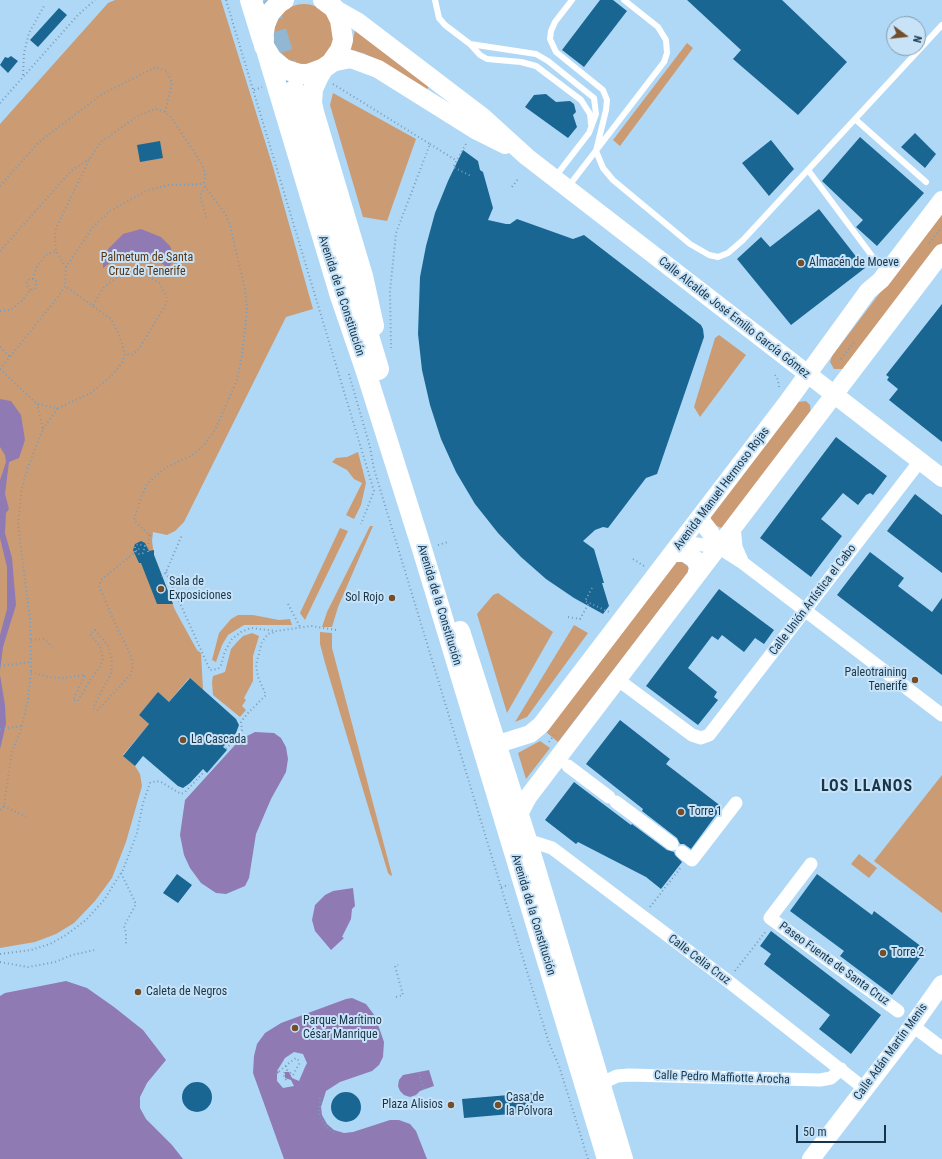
<!DOCTYPE html>
<html>
<head>
<meta charset="utf-8">
<style>
  body { margin:0 }
  #map { position:relative; width:942px; height:1159px; overflow:hidden; background:#afd8f6; font-family:"Roboto Condensed",sans-serif }
  canvas { display:block }
  .north { position:absolute; left:886px; top:16px; width:40px; height:40px; box-sizing:border-box; background:#c8e3f7; border:1px solid #829db1; border-radius:50%; rotate:105deg; font-size:11px; font-weight:700; line-height:16px; text-align:center; color:#183549 }
  .north::after { content:''; display:block; margin:auto; width:14px; height:18px; background:#744d2b; clip-path:polygon(50% 0,100% 100%,50% 72%,0 100%) }
  .scale { position:absolute; left:796px; top:1125px; width:90px; height:18px; box-sizing:border-box; border:2px solid #183549; border-top:0; padding-left:5px; font-size:12px; line-height:14px; white-space:nowrap; color:#183549; -webkit-text-stroke:3px #c8e3f7; paint-order:stroke }
</style>
</head>
<body>
<div id="map">
<canvas width="942" height="1159"></canvas>
<div class="north">N</div>
<div class="scale">50 m</div>
</div>
<script>
const c = document.querySelector('canvas').getContext('2d');
c.lineJoin = 'round';
function fill(path, color) { c.fillStyle = color; c.fill(path, 'evenodd'); }
const shape = rows => new Path2D(rows.map(r => 'M' + r).join(''));
function trace(path, color, width, dash) { c.strokeStyle = color; c.lineWidth = width; c.lineCap = dash ? 'butt' : 'round'; c.setLineDash(dash || []); c.stroke(path); }
function label(font, color, halo, rows, align = 'center') {
  c.font = font + ' "Roboto Condensed",sans-serif'; c.lineWidth = 4; c.setLineDash([]); c.textBaseline = 'middle'; c.strokeStyle = halo; c.fillStyle = color; for (const [text, x, y, turn = 0] of rows) {
    c.save(); c.translate(x, y); c.rotate((+turn || 0) * Math.PI / 180); c.textAlign = isNaN(turn) ? turn : align; if (halo) c.strokeText(text, 0, 0); c.fillText(text, 0, 0); c.restore();
  }
}
fill(shape([
  [115,0,221,0,273,167,313,309,286,317,184,522,175,531,167,535,153,532,152,541,154,555,175,610,197,650,201,653,203,690,189,678,169,702,158,693,139,715,149,724,123,755,135,766,140,774,142,786,126,842,112,878,95,901,74,923,56,934,35,942,0,948,0,124,108,3],
  '274 34a30 30 0 1 1 60 0a30 30 0 1 1-60 0Z',
  [355,30,429,87,426,90,374,58,363,53,353,51,351,49],
  [687,43,693,48,620,146,613,140],
  [333,93,416,139,387,221,363,217,330,105],
  [942,211,942,243,848,364,844,369,834,369,830,362,832,356],
  [719,335,746,355,700,417,694,407,715,338],
  [806,401,810,405,811,414,726,525,722,528,714,525,711,519,711,515,798,402],
  [358,452,366,483,361,505,354,519,346,515,362,483,354,479,347,470,332,462,336,458,347,457],
  [370,526,373,526,338,607,332,627,322,627,327,612],
  [340,528,348,531,305,620,300,613],
  [678,559,691,569,558,742,546,732],
  [498,593,553,632,507,713,477,614,493,595],
  [238,615,253,615,279,620,290,619,292,625,244,625,228,635,222,645,216,662,212,660,219,633,231,619],
  [574,625,588,633,527,717,515,722],
  [320,632,332,633,332,648,392,875,391,876,388,873,325,663,320,644],
  [252,633,259,636,253,656,253,681,244,698,246,700,242,706,246,710,240,717,213,695,212,682,213,676,225,672,231,649,237,642,243,636],
  [540,741,550,748,526,779,518,753],
  [942,775,942,913,874,861],
  [859,854,877,868,869,878,851,864]
]), '#cb9b74');
fill(shape([
  [141,229,161,237,170,246,174,256,171,264,168,268,155,258,139,253,128,254,116,258,103,268,103,257,109,248,123,234],
  [0,399,11,401,21,415,25,440,19,458,9,462,5,494,9,509,6,513,5,533,12,558,16,605,3,647,0,670,0,635,7,609,7,567,0,538,0,480,6,462,5,455,0,447],
  [0,675,5,705,6,724,0,749],
  [255,732,274,733,281,738,286,747,288,759,286,772,271,799,256,834,249,878,245,886,226,894,216,893,201,883,190,868,184,855,180,835,185,800,235,745,247,736],
  [353,888,355,906,352,909,351,919,342,937,344,938,331,950,315,931,312,920,315,905,325,895,333,891],
  [66,981,87,988,114,1007,143,1030,166,1060,147,1083,140,1097,140,1108,146,1119,172,1145,183,1159,0,1159,0,996,5,993],
  [352,998,366,1004,375,1016,384,1042,383,1057,379,1065,372,1071,340,1082,326,1091,321,1107,322,1115,327,1124,334,1130,344,1133,353,1132,390,1120,399,1120,410,1124,416,1131,427,1159,284,1159,253,1073,254,1056,257,1044,265,1033,281,1023,346,999],
  [294,1052,303,1054,307,1063,305,1067,299,1081,292,1078,289,1072,285,1072,285,1078,291,1080,294,1086,283,1088,277,1081,277,1074,279,1072,277,1071,285,1058],
  [429,1070,434,1086,420,1091,416,1095,410,1097,404,1095,400,1091,398,1086,399,1080,403,1075]
]), '#8f7ab4');
fill(shape([
  [600,0,613,0,627,11,584,67,562,50],
  [687,0,782,0,847,62,798,115,733,59,741,50],
  [59,8,67,15,38,47,30,40],
  [11,56,18,61,8,73,0,65,5,57,8,58],
  [546,94,556,102,570,101,574,104,576,112,573,115,577,127,568,138,525,107,534,95],
  [915,133,936,154,925,168,901,147],
  [860,137,924,193,877,246,856,227,863,220,822,181],
  [771,140,794,169,769,196,742,163],
  [160,141,163,158,140,162,137,145],
  [463,150,478,161,480,170,483,172,493,208,488,220,506,224,510,224,517,219,573,239,584,235,701,325,703,329,704,337,657,474,646,478,608,528,603,527,595,530,583,541,594,549,604,583,602,583,609,606,603,614,574,598,546,579,521,557,498,533,475,504,456,472,441,439,430,405,422,370,418,334,420,277,426,246,435,213,448,181],
  [819,209,865,268,791,325,737,259,761,237,770,247],
  [942,304,942,442,889,400,898,389,887,380,889,377,886,375],
  [836,437,887,476,873,495,870,493,866,495,858,505,843,493,821,519,842,536,811,577,760,538],
  [915,494,942,515,942,573,887,531],
  [141,541,145,543,149,551,154,550,154,555,173,604,157,604,141,563,139,563,133,550,135,544],
  [870,552,904,578,898,586,932,612,942,598,942,675,837,595],
  [719,589,774,630,764,644,755,638,744,652,722,635,718,640,712,636,688,668,717,692,714,697,718,700,698,725,646,686],
  [190,678,236,719,239,725,236,733,223,747,227,750,207,773,203,769,190,783,183,788,178,786,143,756,135,766,123,756,149,724,139,715,158,692,169,702],
  [620,720,670,759,666,764,722,807,691,849,684,844,680,844,677,838,642,811,643,809,586,764],
  [574,782,631,825,632,824,667,850,674,852,675,855,682,862,661,889,646,877,578,842,576,844,545,820],
  [177,874,192,885,178,903,163,893],
  [817,874,872,915,874,911,926,950,892,995,840,956,844,951,790,911],
  [771,931,881,1015,851,1054,819,1029,830,1015,764,964,771,954,760,946],
  '182 1097a15 15 0 1 1 30 0a15 15 0 1 1-30 0Z',
  '331 1107a15 15 0 1 1 30 0a15 15 0 1 1-30 0Z',
  [532,1093,534,1112,464,1118,462,1099]
]), '#1a6693');
trace(shape([
  [266,0,291,83]
]), '#91b7d3', 22, [22, 11]);
trace(shape([
  [226,0,374,491,361,524],
  [23,75,24,53,29,33,44,6],
  [333,84,430,144,396,233,390,291,391,348],
  [254,90,262,87],
  [0,103,78,15,95,0],
  [430,144,457,161],
  [466,144,453,167,471,176],
  [0,186,39,142,102,94,156,67,167,71,172,83,165,112],
  [205,187,200,196,207,220],
  [512,187,518,179],
  [929,243,942,227],
  [0,251,71,171,89,159],
  [66,267,56,251,55,236,56,228,90,158,101,142,139,115,156,109,165,112,171,117,202,164,205,174,204,185,226,215,230,225,245,289,247,310,242,355,237,380,216,428,204,445,194,454,165,468,147,484,141,498,134,520,149,535,153,536],
  [33,279,37,266,46,255,56,251],
  [30,290,26,284,29,279,33,279],
  [93,305,104,287,122,274,140,271,159,283,166,295,167,301,165,306,138,350,131,355,125,354],
  [0,311,10,310,23,300,30,290,35,289,37,282,33,279],
  [0,347,10,357],
  [841,359,855,341],
  [0,369,57,298,65,286,66,267,93,227,110,211,146,191,169,185,203,184],
  [0,369,37,404,58,408,91,393,111,376,122,363,125,354,120,337,111,319,65,286],
  [349,374,370,447,374,469,501,887,549,1043,559,1066,588,1159],
  [775,375,778,380,779,387],
  [43,429,58,408],
  [438,545,448,542],
  [135,552,135,546,138,544,145,546,143,553,139,554,135,549],
  [148,552,149,535],
  [633,559,644,566],
  [166,572,210,670,218,669,221,665,225,651,232,639,241,632,251,628,276,631,311,626,336,630],
  [162,577,166,572,182,535],
  [592,588,585,601,609,612],
  [288,604,300,627],
  [568,617,580,619,589,603],
  [31,640,44,639,52,647],
  [0,666,30,662],
  [31,672,48,677,64,678,85,675,73,700,78,701,90,680,100,667,103,658,100,647,90,634,95,630,108,646,112,660,111,673,93,708,98,710,131,674,133,666,130,653,118,630,99,586,101,580,140,548],
  [0,729,22,726],
  [549,742,554,735],
  [226,749,242,730,241,722,247,714,266,695,258,677,256,665,262,642,268,634,275,632],
  [4,806,26,817],
  [0,810,4,806,12,751,21,730,28,700,31,672,30,619,18,524,22,488,28,467,43,429,37,404],
  [121,873,136,904,124,926,126,933,126,944],
  [501,887,509,885],
  [650,907,682,866],
  [0,954,31,950,50,944,66,935,86,920,104,900,123,870,137,833,143,803,150,783,156,781,161,782,181,794,185,792,205,771],
  [0,962,28,967,55,962,72,955,95,950],
  [735,971,766,931],
  [396,997,403,995,395,966,398,965],
  [419,1073,424,1090],
  [276,1074,289,1063,296,1058,298,1060,299,1064,293,1075,287,1070,286,1066],
  [286,1080,283,1074,287,1070],
  [320,1098,319,1116,326,1127,334,1133]
]), '#799db8', 2, [1, 3]);
trace(shape([
  [435,0,439,18,445,25,470,44,536,54,548,61,594,98,596,114,589,133,555,177],
  [572,0,555,22,551,31,550,39,556,52,603,90,607,100,606,110,596,151,603,168,613,180,690,244,709,255,718,257,728,253,743,240,942,25],
  [470,44,480,55,487,59,521,62,536,66,581,100,590,114,591,124],
  [855,119,926,182],
  [808,170,875,260],
  [568,187,664,62,667,53,666,40,658,27,624,0]
]), '#fff', 6);
trace(shape([
  [734,526,736,547,743,563],
  [682,542,718,547,743,563,942,715],
  [617,679,692,735,701,738,709,735,920,461],
  [568,766,609,797],
  [616,802,672,844],
  [527,840,552,848,728,981,865,1089],
  [682,852,692,860,736,803],
  [811,864,770,918,898,1011],
  [913,1026,942,1048],
  [600,1084,617,1076,629,1075,820,1080,831,1078,841,1069]
]), '#fff', 13);
trace(shape([
  [334,8,357,21,483,117,527,157,942,478],
  [331,63,351,59,378,69,477,131,505,145],
  [699,518,710,532,718,547],
  [673,553,685,553,695,559,698,568,696,576],
  [482,749,530,734,541,725,786,404,868,291,881,280,942,200],
  [519,814,528,797,942,253],
  [811,1159,906,1035,942,984]
]), '#fff', 18);
trace(shape([
  [284,0,279,3,270,13,265,25,263,39,264,46,272,59,284,69,299,74,308,74,324,68,331,63,340,50,343,40,340,20,334,8,323,0],
  [267,53,340,296,366,372,422,549,607,1159],
  [324,68,319,76,313,89,312,103,314,112,363,276,374,326],
  [460,631,527,840,623,1159]
]), '#fff', 20);
trace(shape([
  [251,0,263,39],
  [294,91,378,369]
]), '#fff', 22);
for (const [x, y, r, color] of [
  [801,263,4,"#744d2b"],
  [161,589,4,"#744d2b"],
  [392,598,4,"#744d2b"],
  [915,680,4,"#744d2b"],
  [183,740,4,"#744d2b"],
  [681,812,4,"#744d2b"],
  [883,953,4,"#744d2b"],
  [138,992,4,"#744d2b"],
  [295,1028,4,"#744d2b"],
  [451,1105,4,"#744d2b"],
  [498,1105,4,"#744d2b"]
]) { const dot = new Path2D(); dot.arc(x, y, r, 0, 2 * Math.PI); c.fillStyle = color; c.fill(dot); trace(dot, '#c8e3f7', 1.5); }
label('12px', '#5a3513', '#c8e3f7', [
  ["Palmetum de Santa",147,258],
  ["Cruz de Tenerife",147,272]
]);
label('12px', '#183549', '#c8e3f7', [
  ["Almacén de Moeve",809,263],
  ["Sala de",169,582],
  ["Exposiciones",169,596],
  ["Sol Rojo",384,598,"right"],
  ["Paleotraining",907,673,"right"],
  ["Tenerife",907,687,"right"],
  ["La Cascada",191,740],
  ["Torre 1",689,812],
  ["Torre 2",891,953],
  ["Caleta de Negros",146,992],
  ["Parque Marítimo",303,1021],
  ["César Manrique",303,1035],
  ["Casa de",506,1098],
  ["la Pólvora",506,1112],
  ["Plaza Alisios",443,1105,"right"]
], 'left');
label('12px', '#183549', '#c8e3f7', [
  ["Avenida de la Constitución",341,296,72],
  ["Calle Alcalde José Emilio García Gómez",734,318,38],
  ["Avenida Manuel Hermoso Rojas",722,489,-53],
  ["Calle Unión Artística el Cabo",813,600,-53],
  ["Avenida de la Constitución",439,605,73],
  ["Avenida de la Constitución",533,915,73],
  ["Calle Celia Cruz",699,960,37],
  ["Paseo Fuente de Santa Cruz",834,964,36],
  ["Calle Adán Martín Menis",891,1052,-54],
  ["Calle Pedro Maffiotte Arocha",722,1078,2]
]);
c.letterSpacing = '1px';
label('bold 16px', '#183549', '#c8e3f7', [
  ["LOS LLANOS",867,787]
]);
c.letterSpacing = '0px';
</script>
</body>
</html>
